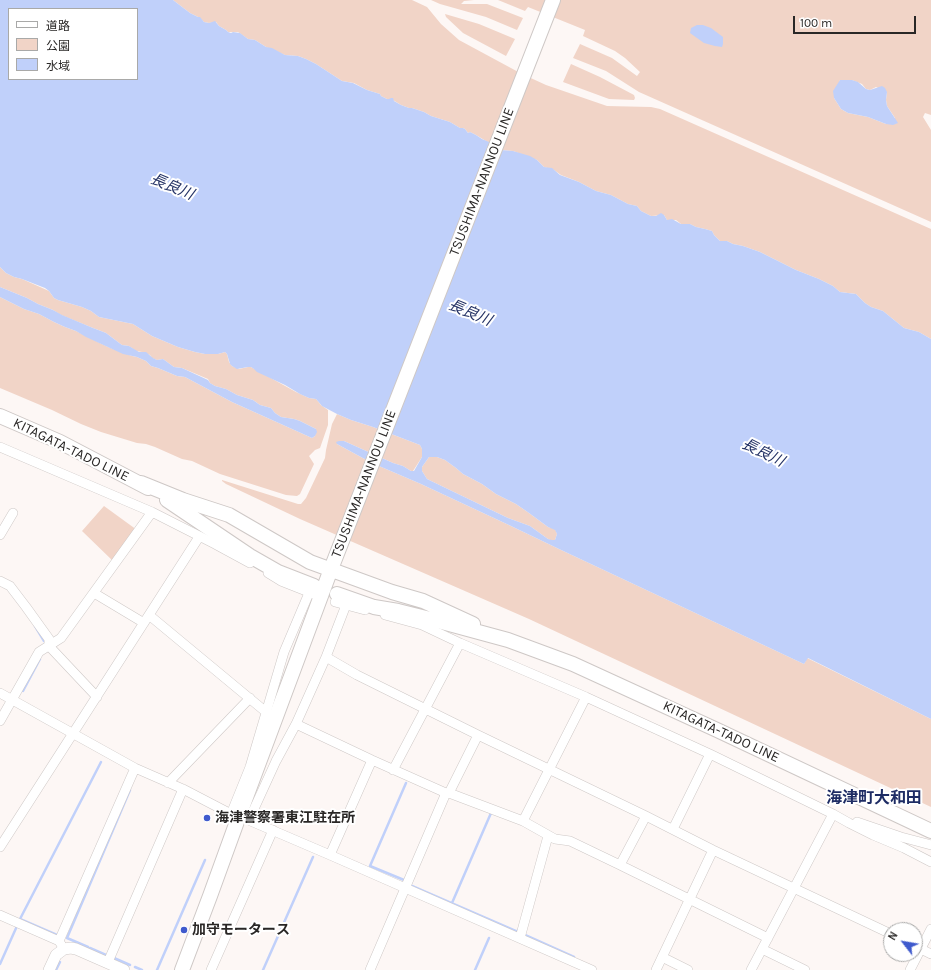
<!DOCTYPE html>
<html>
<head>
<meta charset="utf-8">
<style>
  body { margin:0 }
  #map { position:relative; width:931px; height:970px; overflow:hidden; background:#fdf7f5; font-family:Karla,"Noto Sans JP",sans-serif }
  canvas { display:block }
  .legend { position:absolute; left:8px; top:8px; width:130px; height:72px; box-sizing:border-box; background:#fff; border:1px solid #a9a9a8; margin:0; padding:5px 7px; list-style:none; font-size:12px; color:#292726 }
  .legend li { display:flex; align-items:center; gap:8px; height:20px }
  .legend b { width:20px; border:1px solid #a9a9a8 }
  .north { position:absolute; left:883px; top:922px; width:40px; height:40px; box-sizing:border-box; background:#fff; border:1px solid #a9a9a8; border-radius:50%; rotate:301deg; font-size:11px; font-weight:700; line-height:16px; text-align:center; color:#292726 }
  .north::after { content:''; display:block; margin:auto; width:14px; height:18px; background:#3f5acd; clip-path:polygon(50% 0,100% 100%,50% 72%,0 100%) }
  .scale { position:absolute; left:793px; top:16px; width:123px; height:18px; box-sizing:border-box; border:2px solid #292726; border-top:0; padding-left:5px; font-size:12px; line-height:14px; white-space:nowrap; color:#292726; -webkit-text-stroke:3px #fff; paint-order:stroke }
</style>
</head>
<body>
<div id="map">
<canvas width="931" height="970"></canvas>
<ul class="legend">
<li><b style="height:5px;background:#fff"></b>道路</li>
<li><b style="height:11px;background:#f1d4c7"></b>公園</li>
<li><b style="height:11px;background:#c0d0fa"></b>水域</li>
</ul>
<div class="north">N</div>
<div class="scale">100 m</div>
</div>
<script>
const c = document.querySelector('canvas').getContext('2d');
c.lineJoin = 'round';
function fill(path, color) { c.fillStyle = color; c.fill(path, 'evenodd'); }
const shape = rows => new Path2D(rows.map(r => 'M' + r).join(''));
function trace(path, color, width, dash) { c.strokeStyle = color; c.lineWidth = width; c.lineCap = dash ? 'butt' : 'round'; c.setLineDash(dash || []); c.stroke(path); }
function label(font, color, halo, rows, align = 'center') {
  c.font = font + ' Karla,"Noto Sans JP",sans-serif'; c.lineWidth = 4; c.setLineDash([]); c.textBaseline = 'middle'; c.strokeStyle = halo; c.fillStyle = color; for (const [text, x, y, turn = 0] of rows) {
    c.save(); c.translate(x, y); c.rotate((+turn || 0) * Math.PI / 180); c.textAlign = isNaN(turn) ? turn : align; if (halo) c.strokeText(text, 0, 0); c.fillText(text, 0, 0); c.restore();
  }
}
fill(shape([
  [173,0,412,0,427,7,441,24,459,40,522,74,546,85,607,106,651,107,660,109,931,229,931,339,919,332,904,328,883,311,871,307,865,303,856,294,840,292,833,286,819,279,796,270,760,252,743,246,733,244,727,241,720,241,714,235,712,231,705,229,696,227,690,224,681,224,676,220,667,220,664,215,651,216,641,211,637,206,628,204,611,195,596,191,579,182,561,175,554,170,544,167,537,160,513,151,501,150,476,135,470,132,468,133,465,129,463,128,460,128,450,122,431,116,424,112,412,108,409,108,401,105,393,100,387,99,381,96,380,94,367,90,354,83,342,81,316,64,306,59,298,56,285,55,266,47,255,40,248,39,238,32,228,32,226,30,219,26,216,22,209,23,204,22,200,18,190,13],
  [431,0,474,0,464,1,461,4,487,4,523,18,517,30,486,17,440,4],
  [498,0,931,0,931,115,925,113,923,117,931,130,931,222,639,92,606,71,573,58,580,44,612,58,637,76,640,72,625,58,615,51,583,36,585,30,528,7,525,11],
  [840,80,852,80,862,84,866,89,870,90,876,87,887,92,886,100,887,106,895,118,886,124,868,117,848,113,841,109,834,98],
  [445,14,479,24,515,39,506,56,463,33,446,17],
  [571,64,600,77,634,95,635,98,634,100,609,99,563,82],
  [0,267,6,273,14,277,22,279,49,291,54,298,58,300,82,307,91,311,99,317,133,324,152,336,178,347,195,352,205,354,218,354,225,352,227,354,229,362,232,366,239,369,248,367,251,367,296,392,309,398,316,399,321,405,328,410,328,425,320,448,315,450,309,456,314,464,300,494,297,496,286,495,220,474,192,461,182,459,155,447,146,444,137,443,101,432,81,424,52,410,0,388,0,297,24,309,39,314,54,322,65,327,76,331,108,347,132,356,137,357,146,361,151,366,158,368,177,376,185,377,232,402,312,438,315,436,316,429,300,421,294,419,281,417,275,413,271,408,260,405,253,400,237,395,226,389,215,386,210,383,208,379,182,368,174,367,163,359,157,360,152,358,150,355,142,352,136,351,129,346,122,345,106,333,101,331,93,328,61,315,53,310,38,304,27,298,0,287],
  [337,414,351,420,373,427,420,445,422,449,422,457,413,471,411,471,403,466,393,463,344,441,337,444,372,463,421,484,511,526,559,549,804,664,807,658,931,719,931,807,529,619,300,519,226,484,222,481,222,480,298,504,301,504,306,498,325,458,326,450,332,424],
  [429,457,437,457,445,460,456,468,463,474,482,484,496,494,516,504,529,513,548,527,555,529,557,534,555,540,552,541,548,539,530,526,508,518,427,479,422,471,422,467],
  [104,506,137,530,114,562,82,531]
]), '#f1d4c7');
fill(shape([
  [0,0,173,0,190,13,198,17,200,17,204,22,209,23,215,21,219,26,226,30,228,32,231,33,233,32,240,33,248,39,255,40,266,47,272,48,285,55,298,56,306,59,316,64,342,81,353,83,367,90,380,94,381,96,387,99,389,99,391,98,393,98,394,101,401,105,409,108,412,108,424,112,431,116,450,122,460,128,463,128,465,129,468,133,470,132,476,135,482,139,489,142,494,146,501,150,513,151,530,156,537,160,544,167,552,168,560,175,579,182,596,191,611,195,628,204,637,206,641,211,651,216,656,216,661,213,664,215,667,220,672,219,681,224,690,224,696,227,705,229,712,231,714,235,720,241,727,241,733,244,743,246,760,252,796,270,819,279,833,286,840,292,856,294,865,303,871,307,883,311,904,328,919,332,931,339,931,719,808,658,804,664,559,549,511,526,421,484,372,463,337,444,336,442,339,441,344,441,393,463,403,466,411,471,414,471,422,457,422,449,420,445,373,427,351,420,337,414,322,406,316,399,309,398,300,394,285,385,257,372,254,369,251,367,248,367,237,369,232,366,230,364,227,354,225,352,218,354,205,354,195,352,178,347,152,336,133,324,99,317,91,311,82,307,58,300,54,298,49,291,45,288,22,279,14,277,6,273,0,267],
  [9,9,137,9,137,79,9,79],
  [429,457,437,457,445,460,456,468,463,474,482,484,496,494,516,504,529,513,548,527,555,530,557,534,555,540,552,540,548,539,530,526,508,518,427,479,422,471,422,467],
  [697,25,703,25,711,28,723,37,723,44,722,47,715,46,704,43,690,33,691,28],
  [840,80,852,80,858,82,866,89,870,90,882,86,885,88,887,92,886,100,887,106,898,123,893,125,886,124,868,117,848,113,841,109,834,98,833,91],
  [0,287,27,298,38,304,53,310,62,315,93,328,101,331,106,333,122,345,129,346,139,352,146,352,153,358,157,360,163,359,174,367,182,368,208,380,210,383,215,386,226,389,237,395,253,400,260,405,271,408,275,413,281,417,294,419,300,421,316,429,317,432,315,436,312,438,232,402,185,377,177,376,158,368,151,366,146,361,137,357,123,354,86,337,76,331,65,327,54,322,39,314,24,309,0,297]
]), '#c0d0fa');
trace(shape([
  [35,626,44,641],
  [23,691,40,659],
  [404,880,370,866,406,783],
  [412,886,518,932,518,930],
  [452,903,491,813],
  [57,935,20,919,101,762],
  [525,935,574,957],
  [88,947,67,938,130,790],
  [90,948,106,955],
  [114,958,130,965],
  [0,964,17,926],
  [135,967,142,970],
  [56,970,60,962],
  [157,970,205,860],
  [263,970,313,857],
  [475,970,489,938]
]), '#c0d0fa', 2.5);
const minor = shape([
  [0,447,152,512,215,544,250,563],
  [0,535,13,513],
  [268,573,281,581,319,596],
  [0,581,10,586,26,607,49,639,49,646,97,697],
  [94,593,144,623],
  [335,602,365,610],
  [149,615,266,712],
  [385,615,422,625,460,643,586,697,710,754,833,814,849,823,873,835,904,848,931,862],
  [326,657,357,675,478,735,646,816,713,850,891,934],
  [0,693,135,768,183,789,231,814,239,816,330,855,592,970],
  [0,721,39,652,61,638,152,512],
  [296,724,372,760,446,793],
  [393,770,460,643],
  [168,783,250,698],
  [449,793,523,821,555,839,570,841,620,865,646,816],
  [231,814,250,767,284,652,309,593],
  [247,819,254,809,276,761,296,724,326,657,346,605],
  [523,821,586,697],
  [857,822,901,837,931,845],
  [673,829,710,754],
  [0,847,199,537],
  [330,855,372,760],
  [620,865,768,938],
  [0,915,59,941,62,946],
  [520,938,548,836],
  [59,941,135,768],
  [915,946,931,954],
  [762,949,805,970],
  [662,957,688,970],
  [108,962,183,789],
  [211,970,273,830],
  [370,970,446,793,449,793,478,735],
  [656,970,713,850],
  [751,970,833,814],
  [910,970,931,929]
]);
const tertiary = shape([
  [49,970,56,955,64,949,71,948,76,949,124,970]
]);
const primary = shape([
  [0,416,60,442,148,488],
  [141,483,183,500,229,515,310,562,392,592,423,601,473,624],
  [167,500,250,556,278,572,314,586],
  [337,594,374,607,398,611,438,621,508,640,573,664,717,730,931,831],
  [182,970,210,896,239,816,331,569,553,0]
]);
trace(minor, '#cec8c6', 10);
trace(tertiary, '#cec8c6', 12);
trace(primary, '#cec8c6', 16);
trace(minor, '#fff', 9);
trace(tertiary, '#fff', 11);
trace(primary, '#fff', 14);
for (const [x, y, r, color] of [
  [207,818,4,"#3f5acd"],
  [184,930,4,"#3f5acd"]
]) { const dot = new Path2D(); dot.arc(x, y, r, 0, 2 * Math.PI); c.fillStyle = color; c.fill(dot); trace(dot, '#fff', 1.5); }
label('14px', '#292726', '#fff', [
  ["TSUSHIMA-NANNOU LINE",482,182,-69],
  ["KITAGATA-TADO LINE",71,450,26],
  ["TSUSHIMA-NANNOU LINE",364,484,-69],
  ["KITAGATA-TADO LINE",721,732,25]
]);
label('bold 14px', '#292726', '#fff', [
  ["海津警察署東江駐在所",215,818],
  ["加守モータース",192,930]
], 'left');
label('italic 15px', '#253366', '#fff', [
  ["長良川",172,187,23],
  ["長良川",470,313,23],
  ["長良川",763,453,26]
]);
label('bold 16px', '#1e2c64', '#fff', [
  ["海津町大和田",874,798]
]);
</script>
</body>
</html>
